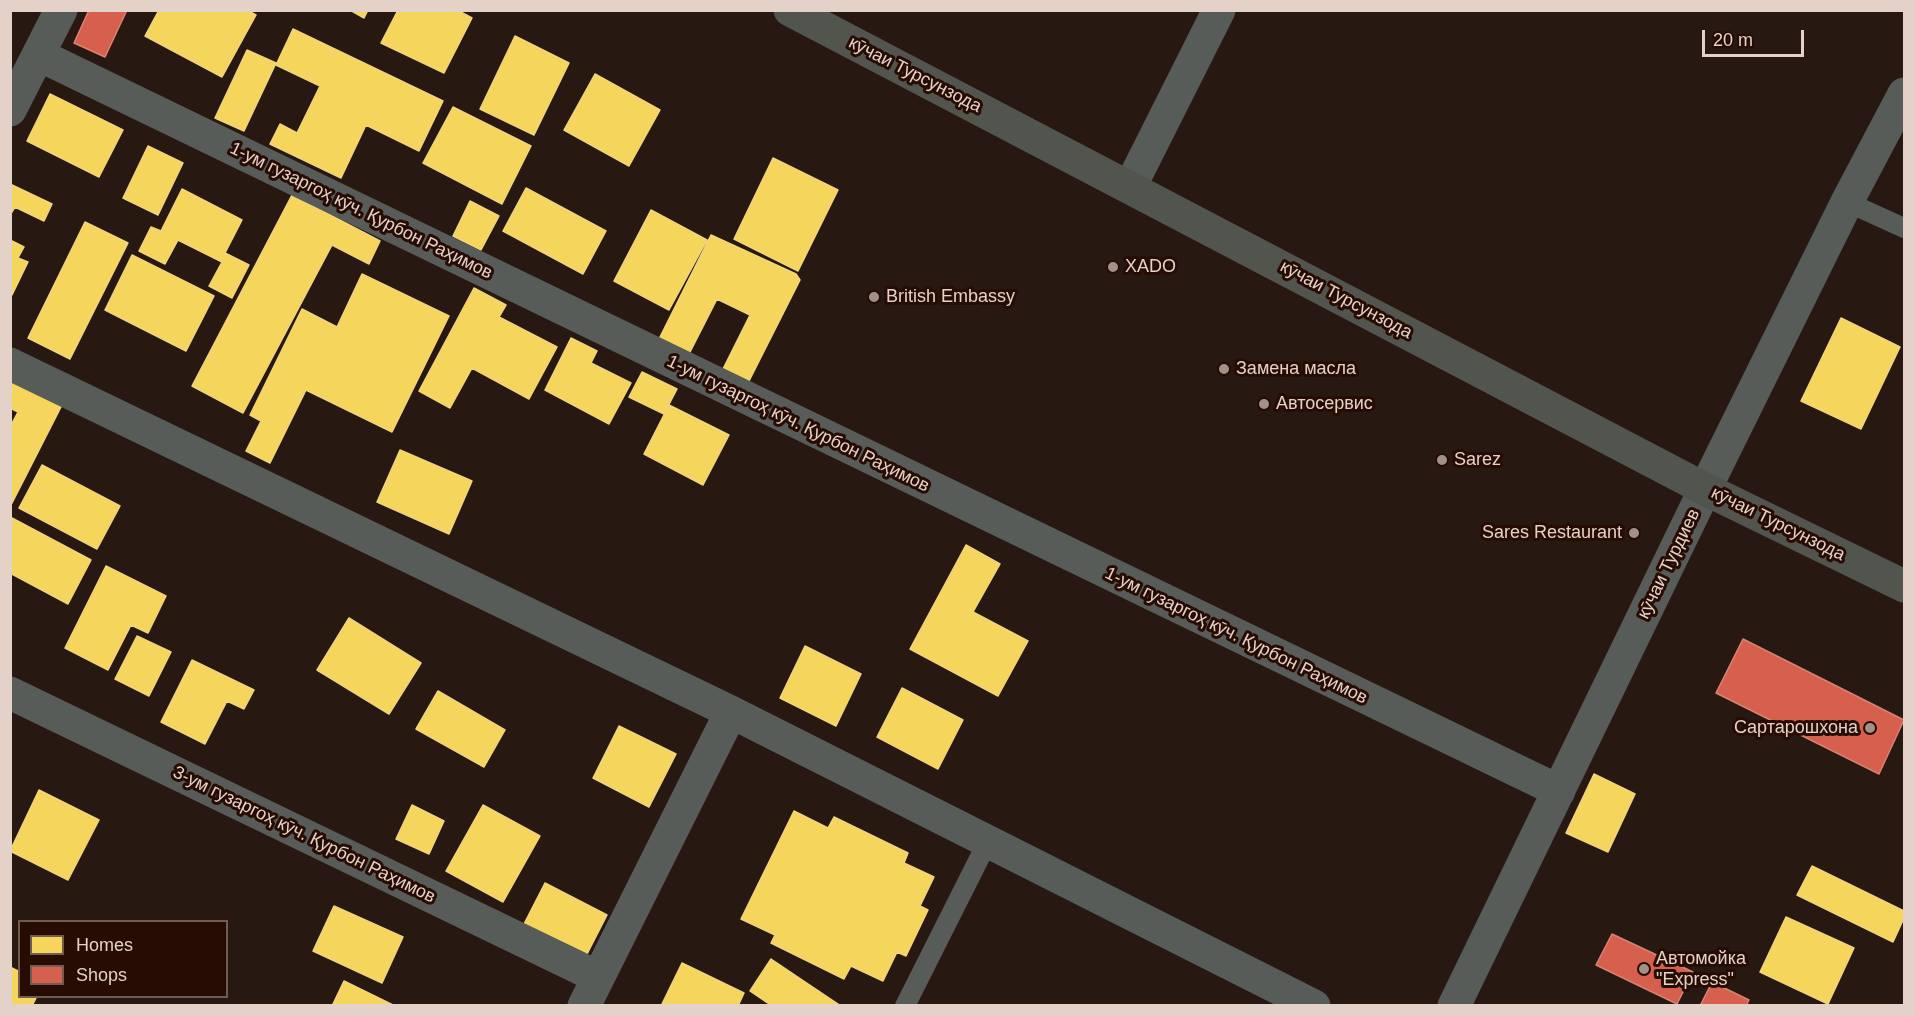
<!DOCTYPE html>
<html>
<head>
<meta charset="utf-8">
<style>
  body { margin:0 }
  #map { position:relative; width:1915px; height:1016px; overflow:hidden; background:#271911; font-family:Arial,sans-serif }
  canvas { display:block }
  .frame { position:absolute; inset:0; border:12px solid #e4d1c8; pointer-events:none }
  .legend { position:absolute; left:18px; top:920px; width:210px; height:78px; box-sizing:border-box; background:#260c02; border:2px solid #725b51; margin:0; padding:8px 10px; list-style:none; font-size:18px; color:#e4d1c8 }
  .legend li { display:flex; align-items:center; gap:12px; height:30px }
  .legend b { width:30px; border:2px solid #725b51 }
  .scale { position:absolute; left:1702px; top:30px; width:102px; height:27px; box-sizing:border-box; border:3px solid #e4d1c8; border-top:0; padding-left:8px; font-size:18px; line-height:21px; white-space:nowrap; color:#e4d1c8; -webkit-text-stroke:4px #260c02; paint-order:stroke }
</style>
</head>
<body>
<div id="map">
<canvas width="1915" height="1016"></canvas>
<div class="frame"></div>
<ul class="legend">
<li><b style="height:16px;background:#f6d55c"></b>Homes</li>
<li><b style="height:16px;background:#d6604d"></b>Shops</li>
</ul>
<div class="scale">20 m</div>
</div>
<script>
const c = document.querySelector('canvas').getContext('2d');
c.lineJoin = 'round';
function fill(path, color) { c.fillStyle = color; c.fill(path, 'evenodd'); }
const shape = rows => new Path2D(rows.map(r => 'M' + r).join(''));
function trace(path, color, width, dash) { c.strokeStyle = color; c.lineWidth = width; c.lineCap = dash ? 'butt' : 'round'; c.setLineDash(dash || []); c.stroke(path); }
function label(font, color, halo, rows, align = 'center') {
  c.font = font + ' Arial,sans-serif'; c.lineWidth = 6; c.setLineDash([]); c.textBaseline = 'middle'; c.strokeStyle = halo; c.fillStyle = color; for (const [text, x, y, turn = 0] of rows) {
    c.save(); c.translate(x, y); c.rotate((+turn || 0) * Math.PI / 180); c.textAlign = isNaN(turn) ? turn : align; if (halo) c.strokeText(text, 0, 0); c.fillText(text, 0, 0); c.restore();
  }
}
const homes = shape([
  [159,10,247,10,256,15,222,77,145,36,159,10],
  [350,10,368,10,364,18,350,10],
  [398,10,457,10,472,18,444,73,381,43,398,10],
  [293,29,443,101,419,151,366,125,341,178,270,144,280,124,297,133,320,86,276,65,293,29],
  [515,36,569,63,534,135,480,109,515,36],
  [247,50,276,63,244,131,215,118,247,50],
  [595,74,660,110,629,166,564,130,595,74],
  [50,94,123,130,99,177,27,141,50,94],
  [453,107,531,146,502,204,423,163,453,107],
  [148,146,183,163,158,215,123,198,148,146],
  [773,158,838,190,798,271,734,239,773,158],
  [10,184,52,204,44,221,15,207,10,215,10,184],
  [526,188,606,231,583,274,503,231,526,188],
  [182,189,242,220,225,253,249,265,232,298,209,286,222,262,178,240,165,264,139,251,151,227,161,231,182,189],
  [292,195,380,241,369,264,332,245,243,413,192,386,292,195],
  [470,201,499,216,481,250,453,236,470,201],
  [651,210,707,240,669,310,614,281,651,210],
  [85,222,128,243,70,359,28,338,85,222],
  [711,235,796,274,800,280,747,385,721,373,750,315,717,299,688,356,658,341,711,235],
  [10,240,24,247,18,258,28,262,12,295,10,240],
  [132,255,214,296,186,351,105,310,132,255],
  [362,274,449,316,392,432,306,390,270,463,246,451,261,421,250,415,302,309,337,327,362,274],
  [474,288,506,305,499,317,557,347,529,399,472,368,450,408,419,391,474,288],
  [1841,318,1900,347,1861,429,1801,401,1841,318],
  [571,338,597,351,591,363,631,383,609,424,545,390,571,338],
  [642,372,677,389,664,414,629,397,642,372],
  [10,379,62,405,10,507,10,427,18,412,10,408,10,379],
  [669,405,729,435,703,485,644,454,669,405],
  [400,450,472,481,449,534,377,502,400,450],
  [42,465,120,506,97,549,19,508,42,465],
  [12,518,91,560,68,604,10,573,12,518],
  [966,545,1000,564,973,612,1028,641,998,696,910,649,966,545],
  [106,566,166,596,148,633,131,625,108,670,65,648,106,566],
  [349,618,421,663,389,714,317,670,349,618],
  [137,636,171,652,149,696,115,679,137,636],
  [805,646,861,674,836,726,780,698,805,646],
  [192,660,254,690,244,709,227,701,205,744,161,722,192,660],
  [902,688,963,720,938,769,877,737,902,688],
  [438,691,505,730,484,767,416,729,438,691],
  [619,726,676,754,649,807,593,778,619,726],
  [1594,774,1635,794,1608,852,1566,833,1594,774],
  [39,790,99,820,68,880,10,851,39,790],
  [412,805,444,821,429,854,396,839,412,805],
  [483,805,540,836,503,902,446,871,483,805],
  [794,811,828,828,834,817,908,853,904,863,934,877,920,906,928,910,906,956,897,952,883,981,851,966,844,979,771,943,775,935,741,919,794,811],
  [1812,866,1904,911,1904,918,1893,942,1797,895,1812,866],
  [545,883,607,915,586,956,524,924,545,883],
  [334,906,403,937,382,983,313,951,334,906],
  [1786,917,1854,948,1828,1004,1760,972,1786,917],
  [771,959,841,1006,772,1006,750,991,771,959],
  [682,963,744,993,738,1006,661,1006,682,963],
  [10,967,20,972,20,996,37,996,32,1006,10,1006,10,967],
  [344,981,395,1006,332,1006,344,981]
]);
fill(homes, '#f6d55c');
trace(homes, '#f1d47c', 1.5);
const shops = shape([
  [89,10,127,10,105,57,74,43,89,10],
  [1743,639,1904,720,1879,774,1716,693,1743,639],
  [1612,934,1693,972,1677,1004,1596,965,1612,934],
  [1712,982,1749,1000,1746,1006,1700,1006,1712,982]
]);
fill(shops, '#d6604d');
trace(shops, '#da8272', 1.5);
trace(shape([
  [1847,202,1904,228],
  [905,1006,987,843]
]), '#575c58', 20);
trace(shape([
  [39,55,1559,791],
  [10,110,61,10],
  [1130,187,1219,10],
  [10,364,731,712,1314,1006],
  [10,693,598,977],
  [584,1006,731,712],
  [1454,1006,1705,489,1847,202,1904,94]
]), '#575c58', 33);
trace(shape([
  [790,10,1705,489,1904,586]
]), '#52544e', 33);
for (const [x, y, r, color] of [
  [1113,267,6,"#a29188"],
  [874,297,6,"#a29188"],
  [1224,369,6,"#a29188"],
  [1264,404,6,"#a29188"],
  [1442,460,6,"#a29188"],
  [1634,533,6,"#a29188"],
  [1870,728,6,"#a29188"],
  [1644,969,6,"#a29188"]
]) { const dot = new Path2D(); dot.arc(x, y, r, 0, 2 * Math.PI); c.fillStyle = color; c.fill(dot); trace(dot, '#260c02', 2); }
label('18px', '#e4d1c8', '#260c02', [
  ["кӯчаи Турсунзода",915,75,27],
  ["1-ум гузаргоҳ кӯч. Қурбон Раҳимов",361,211,26],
  ["кӯчаи Турсунзода",1346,300,28],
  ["1-ум гузаргоҳ кӯч. Қурбон Раҳимов",798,424,26],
  ["кӯчаи Турсунзода",1778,524,26],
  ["кӯчаи Турдиев",1669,564,-64],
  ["1-ум гузаргоҳ кӯч. Қурбон Раҳимов",1236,636,26],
  ["3-ум гузаргоҳ кӯч. Қурбон Раҳимов",304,835,26]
]);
label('18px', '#e4d1c8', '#260c02', [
  ["XADO",1125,267],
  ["British Embassy",886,297],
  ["Замена масла",1236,369],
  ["Автосервис",1276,404],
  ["Sarez",1454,460],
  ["Sares Restaurant",1622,533,"right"],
  ["Сартарошхона",1858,728,"right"],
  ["Автомойка",1656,959],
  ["\"Express\"",1656,980]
], 'left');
</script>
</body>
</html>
